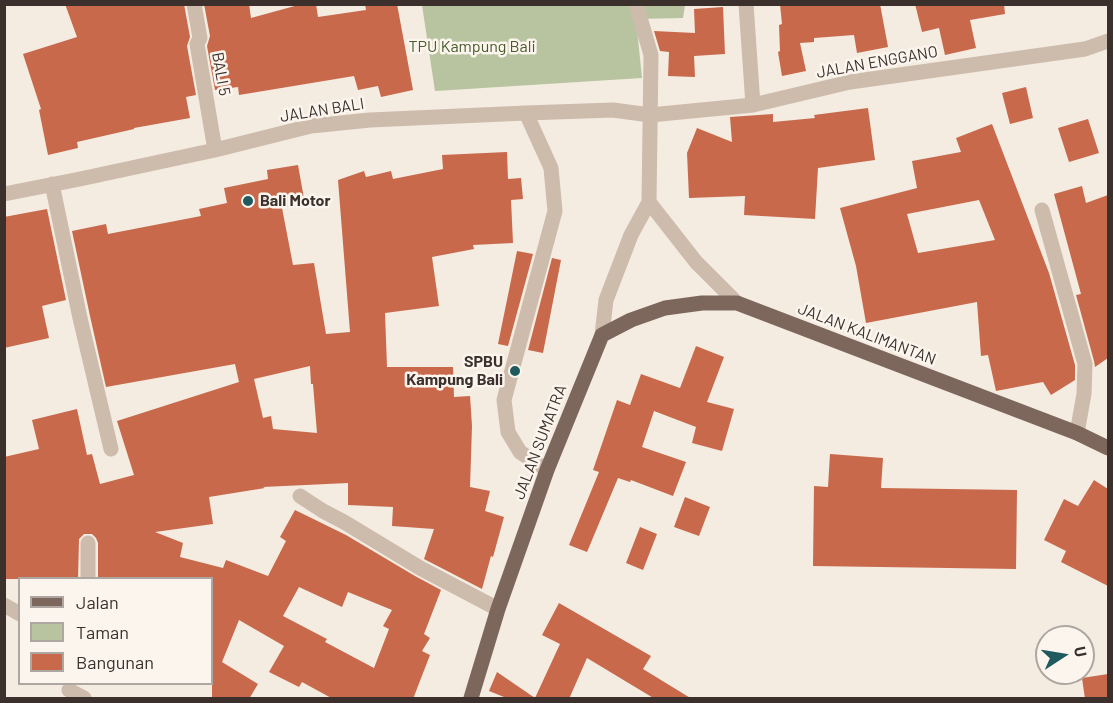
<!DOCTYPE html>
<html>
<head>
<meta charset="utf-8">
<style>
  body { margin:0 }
  #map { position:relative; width:1113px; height:703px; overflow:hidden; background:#f4ebe1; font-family:Barlow,sans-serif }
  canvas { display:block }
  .frame { position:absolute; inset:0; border:6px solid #3b302b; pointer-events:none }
  .legend { position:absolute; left:18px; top:577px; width:195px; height:108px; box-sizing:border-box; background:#fbf5ee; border:2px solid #aea6a0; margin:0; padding:8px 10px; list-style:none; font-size:18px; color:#3b302b }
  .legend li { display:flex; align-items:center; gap:12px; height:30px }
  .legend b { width:30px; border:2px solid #aea6a0 }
  .north { position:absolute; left:1035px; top:625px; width:60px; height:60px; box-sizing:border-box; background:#fbf5ee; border:2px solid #aea6a0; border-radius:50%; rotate:78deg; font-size:16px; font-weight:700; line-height:24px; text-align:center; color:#3b302b }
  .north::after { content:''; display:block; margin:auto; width:21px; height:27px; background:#1f5a5e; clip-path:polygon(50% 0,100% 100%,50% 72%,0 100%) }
</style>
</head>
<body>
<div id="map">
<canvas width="1113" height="703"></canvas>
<div class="frame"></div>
<ul class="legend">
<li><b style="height:8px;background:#7d675c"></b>Jalan</li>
<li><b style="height:16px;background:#b8c4a0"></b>Taman</li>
<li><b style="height:16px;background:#c8694b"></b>Bangunan</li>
</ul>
<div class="north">U</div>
</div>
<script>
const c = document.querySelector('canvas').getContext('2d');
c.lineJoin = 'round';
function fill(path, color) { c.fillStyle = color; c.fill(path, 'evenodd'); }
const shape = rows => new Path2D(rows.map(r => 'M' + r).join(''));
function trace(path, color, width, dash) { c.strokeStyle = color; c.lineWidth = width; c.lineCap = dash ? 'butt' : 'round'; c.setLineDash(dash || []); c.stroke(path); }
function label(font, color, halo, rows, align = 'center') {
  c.font = font + ' Barlow,sans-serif'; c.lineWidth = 5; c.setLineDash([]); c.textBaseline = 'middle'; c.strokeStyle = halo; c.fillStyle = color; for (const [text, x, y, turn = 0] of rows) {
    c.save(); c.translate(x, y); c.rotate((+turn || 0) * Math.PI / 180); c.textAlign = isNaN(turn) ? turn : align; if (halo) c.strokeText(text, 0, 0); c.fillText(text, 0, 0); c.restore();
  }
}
fill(shape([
  [422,5,685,5,683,18,636,19,642,78,435,91]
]), '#b8c4a0');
fill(shape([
  [65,4,184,4,190,37,187,46,196,95,186,97,190,118,134,128,134,129,77,142,78,148,48,155,39,110,41,109,23,54,77,37],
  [204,4,249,4,251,18,302,4,316,4,318,17,366,10,365,4,397,4,413,90,381,97,378,86,358,90,354,76,239,95,238,87,215,90,207,46,210,36],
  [780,4,880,4,888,47,857,53,854,35,814,38,814,42,800,43,806,71,782,76,778,52,780,51,779,25,782,24],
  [915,4,1004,4,1005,14,970,20,976,48,945,55,939,28,922,32],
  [723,7,725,54,694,56,695,77,668,76,669,52,660,51,654,31,695,33,694,9],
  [1026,87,1033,118,1010,124,1002,93],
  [868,108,875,160,818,168,815,219,744,215,745,196,689,198,687,153,697,128,732,142,730,117,773,114,773,122,815,118,814,115],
  [1088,119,1099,153,1069,162,1058,128],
  [992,124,1049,273,1075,365,1075,380,1051,395,1043,382,996,391,988,355,981,356,977,302,866,323,856,266,840,208,917,188,912,161,961,152,956,138],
  [979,200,995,240,918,253,907,214],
  [507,152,508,179,521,178,523,199,511,200,513,243,473,245,474,249,432,257,439,306,385,313,387,367,453,367,454,397,470,396,472,426,470,487,490,491,485,511,504,517,493,557,491,556,482,589,424,559,434,529,392,526,393,507,348,505,348,483,263,487,265,488,209,497,213,524,155,532,183,543,180,557,223,568,226,560,268,576,286,541,280,537,295,510,346,535,415,576,441,590,424,634,430,638,422,651,430,655,413,699,333,699,302,682,299,687,269,672,284,646,239,620,222,662,258,684,249,699,212,699,212,579,98,579,98,543,96,538,92,534,84,534,79,539,78,579,4,579,4,457,39,449,32,420,77,409,87,455,92,454,100,484,134,475,117,421,239,382,235,364,106,387,90,316,72,231,106,224,108,234,201,216,199,209,227,203,224,188,268,179,267,170,298,165,305,204,282,208,293,265,314,263,326,334,350,332,338,180,364,171,366,177,391,171,393,179,443,169,442,155],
  [310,366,311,384,313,384,317,433,273,429,271,416,263,418,254,379],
  [299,587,342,607,348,592,392,610,383,626,389,629,374,668,325,642,327,639,283,616],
  [1082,186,1086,203,1108,195,1108,358,1095,367,1094,361,1076,295,1081,294,1054,194],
  [47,209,66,300,42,306,49,338,4,348,4,217],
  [517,251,533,254,508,346,498,344],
  [552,258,561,260,543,353,528,350],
  [696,346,724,357,707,402,734,409,722,451,692,443,696,427,654,411,642,447,686,462,673,496,631,480,630,482,618,478,587,552,569,545,599,472,593,470,617,400,630,405,641,374,680,388],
  [830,454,883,458,881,488,1017,490,1016,569,813,566,814,486,828,487],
  [1094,480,1108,489,1108,586,1061,562,1066,551,1044,540,1064,499,1078,506],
  [685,497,710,507,699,536,674,527],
  [640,527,657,534,643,570,626,563],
  [559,603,651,656,643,669,692,699,655,699,587,658,569,699,509,699,489,691,497,672,535,698,560,644,542,635],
  [1108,674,1108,699,1085,699,1082,678]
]), '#c8694b');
trace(shape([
  [194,4,200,38,197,44,215,150],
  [746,4,753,105],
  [526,113,551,168,555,211,504,400,508,432,520,452,547,470],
  [52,184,80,318,111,449],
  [4,194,80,179,215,150,311,126,370,120,526,113,613,110,650,115,753,105,850,82,1085,49,1108,41],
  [649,202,696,262,737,303],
  [1042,210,1085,364,1084,394,1077,433],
  [602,335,606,300,631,235,649,202,651,55,636,4],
  [300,496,323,511,344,522,420,568,498,609],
  [88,543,88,578],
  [4,605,20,614],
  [69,690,84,698]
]), '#cdbbac', 15);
trace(shape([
  [471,698,498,609,547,470,602,335,631,320,665,308,702,303,737,303,1077,433,1108,448]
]), '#7d675c', 15);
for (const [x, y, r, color] of [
  [248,201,6,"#1f5a5e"],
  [515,371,6,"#1f5a5e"]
]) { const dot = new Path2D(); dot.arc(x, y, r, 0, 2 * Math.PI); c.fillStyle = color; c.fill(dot); trace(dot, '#fbf5ee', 2); }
label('16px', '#4a5a2e', '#fbf5ee', [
  ["TPU Kampung Bali",472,47]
]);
label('16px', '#3b302b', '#fbf5ee', [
  ["JALAN ENGGANO",877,62,-10],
  ["BALI 5",221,74,80],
  ["JALAN BALI",322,110,-9],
  ["JALAN KALIMANTAN",867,334,21],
  ["JALAN SUMATRA",540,442,-69]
]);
label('bold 16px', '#3b302b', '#fbf5ee', [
  ["Bali Motor",260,201],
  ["SPBU",503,362,"right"],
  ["Kampung Bali",503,380,"right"]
], 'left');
</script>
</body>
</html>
